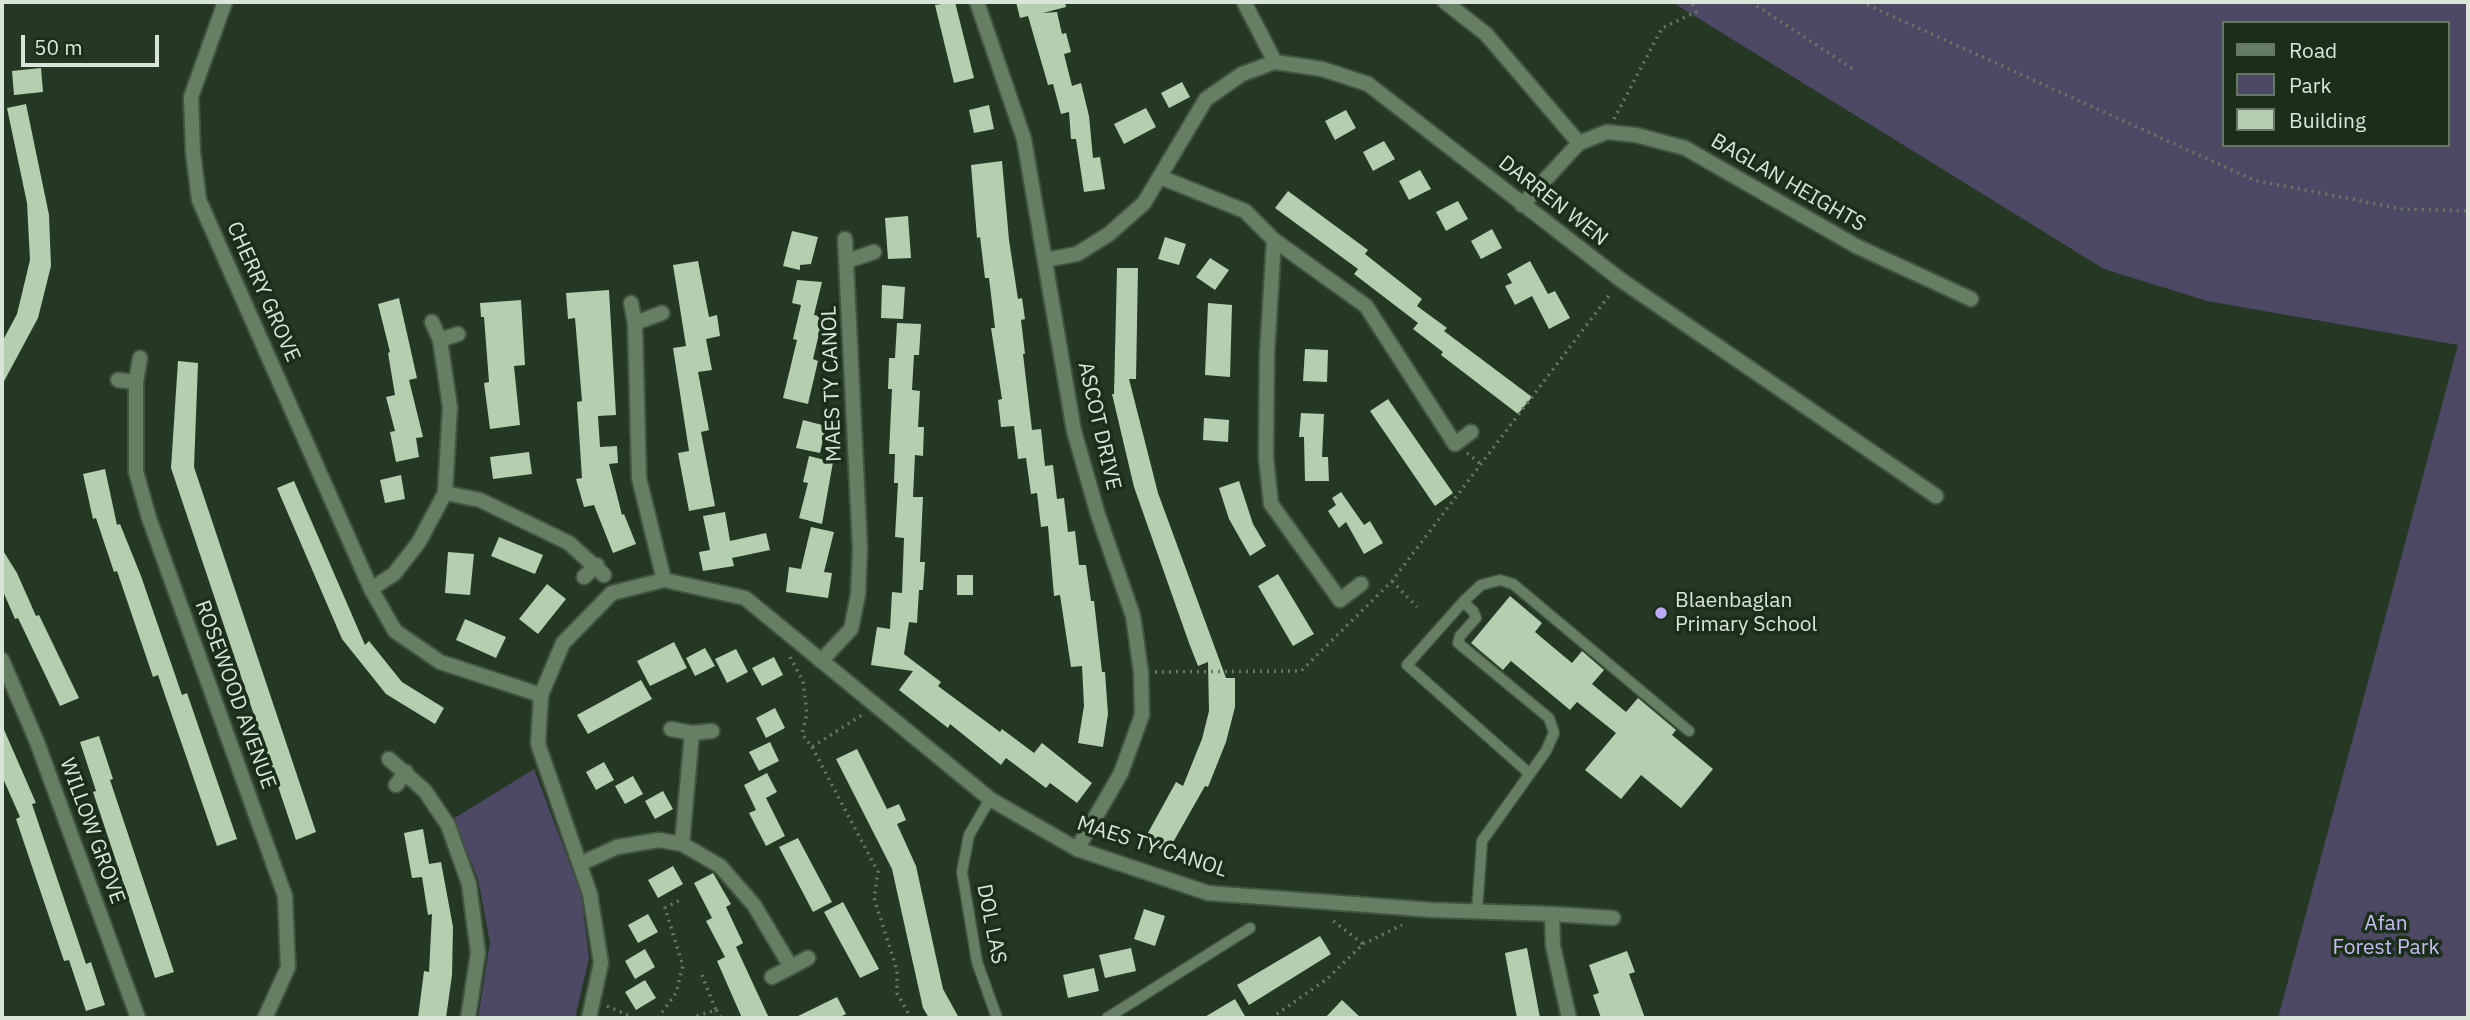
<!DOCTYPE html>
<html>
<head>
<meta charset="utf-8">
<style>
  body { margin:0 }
  #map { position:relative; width:2470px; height:1020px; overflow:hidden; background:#253823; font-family:"IBM Plex Sans",sans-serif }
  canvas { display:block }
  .frame { position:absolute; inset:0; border:4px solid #d9e5d8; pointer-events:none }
  .legend { position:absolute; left:2222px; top:21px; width:228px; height:126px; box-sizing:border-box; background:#1b2e1a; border:2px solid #677766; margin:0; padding:9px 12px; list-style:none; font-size:21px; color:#d9e5d8 }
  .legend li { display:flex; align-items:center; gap:14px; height:35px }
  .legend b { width:35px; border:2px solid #677766 }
  .scale { position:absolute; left:21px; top:35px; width:138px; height:32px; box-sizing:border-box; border:4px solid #d9e5d8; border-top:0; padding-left:9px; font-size:21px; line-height:24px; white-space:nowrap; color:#d9e5d8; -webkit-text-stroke:5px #1b2e1a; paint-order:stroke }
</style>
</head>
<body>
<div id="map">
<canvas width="2470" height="1020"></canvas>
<div class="frame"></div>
<ul class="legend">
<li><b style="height:9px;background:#667e63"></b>Road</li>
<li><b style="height:19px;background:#4d4863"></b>Park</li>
<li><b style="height:19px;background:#b3cfaf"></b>Building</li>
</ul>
<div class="scale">50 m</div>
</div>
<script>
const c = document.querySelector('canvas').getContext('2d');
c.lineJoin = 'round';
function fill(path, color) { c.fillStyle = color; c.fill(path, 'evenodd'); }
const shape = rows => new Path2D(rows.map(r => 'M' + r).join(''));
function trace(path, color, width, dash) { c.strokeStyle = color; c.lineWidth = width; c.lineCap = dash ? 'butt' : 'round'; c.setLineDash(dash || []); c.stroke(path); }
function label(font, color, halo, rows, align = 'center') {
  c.font = font + ' "IBM Plex Sans",sans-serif'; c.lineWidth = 7; c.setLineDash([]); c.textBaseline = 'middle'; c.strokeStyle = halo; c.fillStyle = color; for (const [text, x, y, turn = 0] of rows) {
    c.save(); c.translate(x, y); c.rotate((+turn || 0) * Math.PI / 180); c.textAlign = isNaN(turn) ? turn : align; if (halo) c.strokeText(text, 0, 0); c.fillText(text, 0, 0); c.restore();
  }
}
fill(shape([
  [1672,2,2468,2,2468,1018,2278,1018,2458,345,2207,301,2104,269],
  [2223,23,2447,23,2447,145,2223,145],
  [534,769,581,893,589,958,575,1018,478,1018,490,943,478,879,453,819]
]), '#4d4863');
fill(shape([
  [955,2,974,78,954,83,935,5],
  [1016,2,1065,2,1066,7,1043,13,1057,12,1062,34,1066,33,1071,52,1064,54,1072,86,1081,83,1089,116,1093,158,1100,157,1105,189,1084,192,1076,139,1071,139,1069,112,1061,114,1053,84,1048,85,1028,16,1020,18],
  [41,68,43,92,14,95,12,71],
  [1182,82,1190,97,1169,108,1161,93],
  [26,104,49,215,51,266,38,318,2,385,2,342,17,314,30,260,27,203,7,108],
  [989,105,994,129,974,133,969,110],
  [1146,108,1156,127,1124,144,1114,124],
  [1346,110,1356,128,1335,140,1325,121],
  [1384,141,1395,159,1373,171,1363,152],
  [1002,161,1009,240,1018,299,1022,298,1025,319,1021,320,1025,354,1023,354,1032,430,1041,429,1045,466,1053,465,1057,499,1064,498,1068,532,1075,531,1079,565,1086,565,1091,601,1094,601,1102,672,1105,672,1108,714,1103,747,1078,743,1084,706,1082,666,1071,667,1060,595,1054,596,1048,526,1041,527,1037,493,1031,494,1026,458,1018,459,1014,426,1001,427,998,400,1002,399,991,328,995,328,989,278,985,278,980,237,977,238,971,165],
  [1420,170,1431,189,1409,200,1399,181],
  [1288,191,1368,250,1365,254,1422,299,1417,306,1447,328,1444,331,1532,397,1518,414,1441,355,1443,352,1413,329,1418,323,1354,274,1358,269,1275,208],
  [1458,201,1468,219,1446,231,1436,212],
  [908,216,911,258,888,259,885,218],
  [1492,229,1502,248,1481,259,1471,241],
  [792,231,818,237,811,264,800,265,800,270,783,266],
  [1165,237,1186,244,1179,265,1158,259],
  [1210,258,1229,270,1215,290,1196,277],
  [698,261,709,317,717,315,720,336,706,339,712,370,698,372,709,430,701,432,715,506,689,511,678,453,689,451,673,348,686,346,673,265],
  [1530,261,1548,294,1555,291,1570,318,1549,329,1532,296,1515,305,1505,286,1512,283,1507,274],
  [1117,268,1138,268,1136,379,1129,379,1158,493,1226,678,1235,678,1235,707,1226,742,1208,787,1205,786,1167,853,1144,840,1176,782,1183,786,1202,739,1209,711,1208,662,1198,666,1189,643,1134,487,1112,394,1114,394],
  [797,280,822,282,814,315,823,317,813,359,818,361,808,404,783,398,797,340,793,339,801,305,792,303],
  [882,285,905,287,903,319,881,318],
  [609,290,616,415,598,416,600,447,617,446,618,463,609,464,622,515,624,514,636,544,613,553,594,505,584,507,576,479,582,478,577,402,582,401,575,318,568,319,566,293],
  [399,298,417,378,409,380,423,437,416,438,419,457,396,462,390,432,395,431,386,397,395,395,388,353,390,352,378,304],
  [521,300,525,365,514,366,520,425,490,429,484,383,489,382,484,317,481,317,480,303],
  [1208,303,1232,305,1230,377,1205,375],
  [897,323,921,324,919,355,914,355,912,390,920,391,918,427,924,427,923,456,915,455,913,497,923,497,920,562,925,562,923,590,919,590,917,623,909,622,904,654,941,682,938,686,1000,732,1002,729,1034,753,1042,743,1092,783,1077,803,1050,783,1046,788,1006,758,1001,765,950,724,948,728,899,690,913,671,871,665,877,627,890,629,892,592,902,593,904,538,895,537,898,483,894,483,895,454,889,454,892,389,888,389,889,358,895,358],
  [1305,349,1328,350,1327,382,1303,381],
  [178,361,198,363,194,467,316,832,296,840,171,468],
  [1388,399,1453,493,1435,506,1370,411],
  [1301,413,1324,414,1322,457,1328,457,1329,481,1305,481,1304,437,1299,437],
  [1204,418,1229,420,1228,442,1203,440],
  [803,420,826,426,820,453,796,448],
  [529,452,532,474,493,479,490,457],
  [809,456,833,462,822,524,799,518,808,483,803,482],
  [105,469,117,525,120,524,141,576,182,695,187,693,237,839,217,846,158,675,153,677,117,571,114,572,96,518,93,519,83,474],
  [401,475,405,499,385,503,380,480],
  [294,481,365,645,369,641,402,682,444,708,435,724,386,694,342,639,277,488],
  [1239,481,1253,524,1266,546,1250,556,1229,519,1219,488],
  [1341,492,1364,525,1370,521,1383,543,1364,554,1346,522,1339,528,1328,511,1336,505,1332,498],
  [725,512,730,541,766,533,770,550,732,558,734,566,703,571,699,552,710,550,703,516],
  [811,527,834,532,824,572,832,573,828,598,786,592,789,567,801,569],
  [499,537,543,555,535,574,491,556],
  [2,549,17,573,36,616,39,615,79,698,60,706,18,618,15,619,2,589],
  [448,552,474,554,470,595,445,593],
  [1278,574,1314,634,1293,646,1258,586],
  [957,575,973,575,973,595,957,595],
  [547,584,566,599,538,634,519,619],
  [1510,596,1542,623,1535,632,1572,663,1582,651,1604,670,1592,684,1626,712,1638,698,1676,730,1672,735,1713,769,1681,808,1641,775,1621,799,1585,770,1616,733,1577,702,1570,710,1511,661,1503,670,1471,643],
  [465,619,506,637,496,658,456,640],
  [674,642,687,668,650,686,637,661],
  [705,648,715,666,695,676,686,658],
  [736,649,748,672,727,683,715,659],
  [774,657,783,675,762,686,752,668],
  [641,680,652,699,588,734,577,715],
  [775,708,785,728,766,738,756,718],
  [2,725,36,803,32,804,86,964,91,962,105,1005,86,1011,69,960,64,961,16,819,20,817,2,776],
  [99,736,113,779,110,780,174,972,155,978,93,792,96,791,80,742],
  [770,742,779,761,759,771,749,752],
  [857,749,887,809,899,804,906,820,897,824,916,866,943,989,959,1018,929,1018,923,1008,892,869,836,759],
  [604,762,614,780,596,790,586,772],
  [767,773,777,792,766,798,785,836,766,846,749,813,756,810,744,785],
  [633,776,643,794,625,804,615,786],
  [663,791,673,809,655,819,645,801],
  [423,829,429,864,441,862,453,927,452,975,446,1018,418,1018,424,971,429,972,432,914,428,915,422,877,412,878,404,833],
  [798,838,832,902,813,912,779,847],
  [673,866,683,884,658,898,648,880],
  [713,873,731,904,726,907,743,943,736,947,769,1018,742,1018,717,961,725,957,706,921,712,918,694,883],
  [843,902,879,969,860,978,824,912],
  [1144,909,1165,916,1155,946,1134,939],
  [648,914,658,932,638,943,628,925],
  [1320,936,1331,954,1249,1005,1237,985],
  [1131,948,1136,971,1105,978,1099,955],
  [1527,948,1533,980,1540,1018,1517,1018,1513,997,1505,953],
  [645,949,655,967,635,979,625,961],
  [1627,951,1635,972,1629,974,1645,1018,1601,1018,1593,995,1599,993,1589,965],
  [1094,968,1099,991,1068,998,1063,975],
  [645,980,656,998,636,1010,625,992],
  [837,997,846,1014,838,1018,794,1018],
  [1235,999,1246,1018,1203,1018],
  [1342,1000,1361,1018,1325,1018]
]), '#b3cfaf');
const service = shape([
  [1463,602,1407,665,1530,774],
  [990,799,969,835,962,872,977,962,997,1018],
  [1477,911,1482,841,1546,751,1554,733,1549,718,1458,643,1460,636,1476,618,1473,611,1463,602,1481,585,1500,580,1513,584,1689,731],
  [1107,1018,1250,928]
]);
const minor = shape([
  [225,2,191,97,193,152,199,200,371,589,395,631,440,662,541,695],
  [977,2,1024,139,1074,431,1098,515,1133,616,1141,672,1142,715,1121,773,1077,849],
  [1244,2,1275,62],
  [1445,2,1486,34,1579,143],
  [1160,177,1245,211,1274,240,1366,306,1455,444,1471,432],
  [1522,205,1579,143,1607,132,1636,135,1685,148,1856,246,1971,299],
  [1274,240,1267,354,1266,458,1271,504,1340,600,1361,584],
  [1045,260,1077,254,1109,234,1144,203,1206,99,1242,74,1275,62,1322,69,1368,84,1621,280,1936,496],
  [847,261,874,252],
  [631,303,635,323,639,478,664,580],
  [635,323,662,313],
  [440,340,458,334],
  [140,358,136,382,136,472,149,518,285,896,288,967,265,1018],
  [118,380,136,382],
  [445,493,480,500,569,543,604,575],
  [584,577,597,565],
  [371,589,394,574,419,542,445,493,450,407,440,340,432,322],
  [821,661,851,629,858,595,860,549,845,239],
  [671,729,692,733,712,731],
  [389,759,425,791,448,825,469,884,478,953,468,1018],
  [396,785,406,772],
  [682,844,692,733],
  [580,864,617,847,659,840,682,844,720,866,754,905,791,967],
  [1552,914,1613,918],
  [772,977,808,958]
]);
const tertiary = shape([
  [2,660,37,742,138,1018],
  [589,1018,601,963,590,894,538,744,541,695,563,643,612,593,664,580,745,598,990,799,1077,849,1208,893,1433,910,1552,914,1553,946,1569,1018]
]);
trace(service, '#425440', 13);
trace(minor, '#425440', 18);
trace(tertiary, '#425440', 18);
trace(shape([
  [1751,2,1853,69],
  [1861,2,2254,180,2402,209,2468,211],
  [1614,119,1662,28,1696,12,1692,2],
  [1467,453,1482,465],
  [1392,581,1417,607],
  [790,657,803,681,807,714,802,734,812,747,862,715],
  [1155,672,1301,671,1392,581,1611,293],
  [812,747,878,872,874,898,897,970,897,993,911,1018],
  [1363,944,1402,925],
  [607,1006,634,1018],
  [716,1010,721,1018],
  [658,1018,676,993,683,966,665,908,680,900],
  [690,1018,716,1010,701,973],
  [1271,1018,1327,979,1363,944,1332,920]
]), '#697967', 3.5, [2, 5]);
trace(service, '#667e63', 10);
trace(minor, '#667e63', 14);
trace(tertiary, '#667e63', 14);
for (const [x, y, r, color] of [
  [1661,613,7,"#baaaf6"]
]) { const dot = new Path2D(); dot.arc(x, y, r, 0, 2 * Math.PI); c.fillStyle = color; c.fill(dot); trace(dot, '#1b2e1a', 2.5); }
label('21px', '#d9e5d8', '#1b2e1a', [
  ["BAGLAN HEIGHTS",1788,183,30],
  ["DARREN WEN",1553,201,38],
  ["CHERRY GROVE",263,292,66],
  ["MAES TY CANOL",832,384,-92],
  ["ASCOT DRIVE",1099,426,77],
  ["ROSEWOOD AVENUE",235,695,70],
  ["WILLOW GROVE",92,831,70],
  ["MAES TY CANOL",1152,847,18],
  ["DOL LAS",991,924,79]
]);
label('21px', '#d9e5d8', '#1b2e1a', [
  ["Blaenbaglan",1675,601],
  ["Primary School",1675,625]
], 'left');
label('21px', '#c7bbf7', '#1b2e1a', [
  ["Afan",2386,924],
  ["Forest Park",2386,948]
]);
</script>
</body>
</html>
